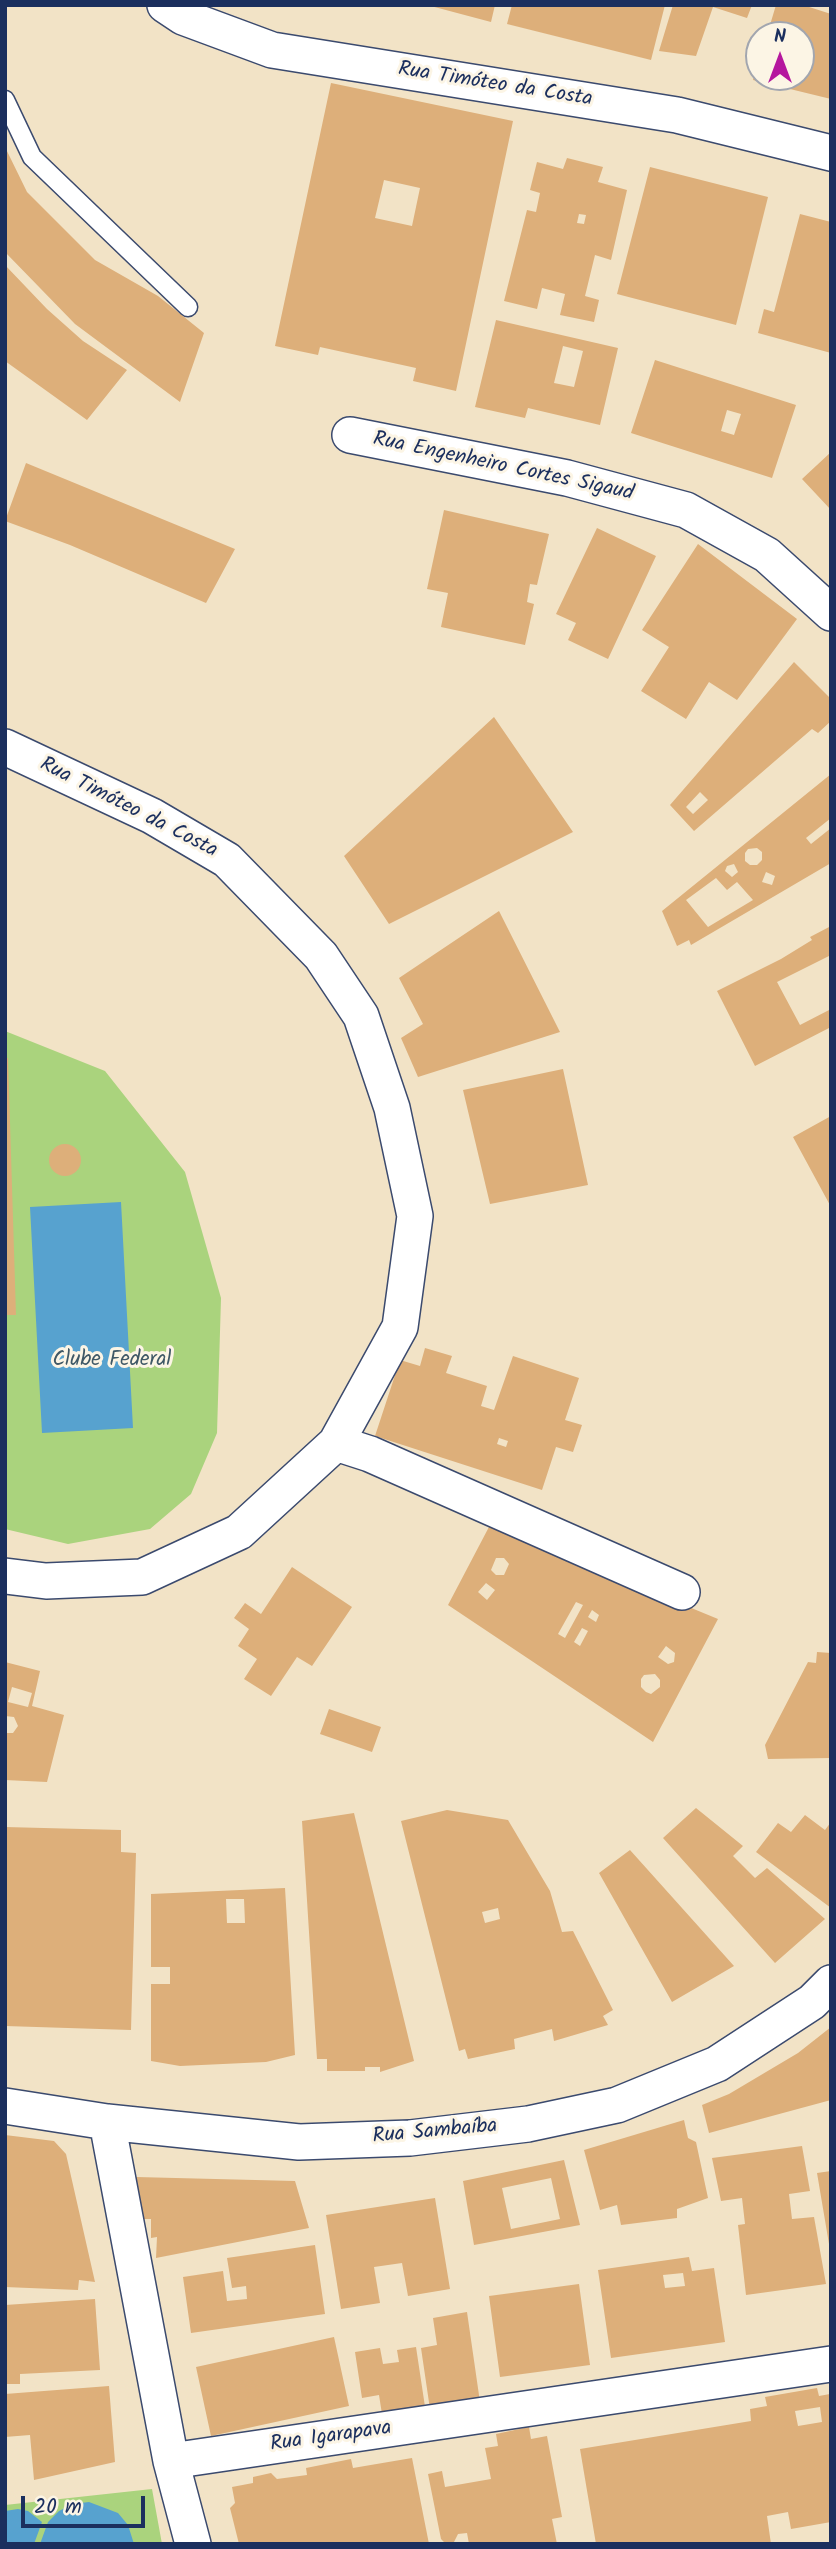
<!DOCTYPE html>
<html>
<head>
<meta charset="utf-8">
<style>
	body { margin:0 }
	#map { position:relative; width:836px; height:2549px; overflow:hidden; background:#f2e3c6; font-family:Kalam,sans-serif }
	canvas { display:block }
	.frame { position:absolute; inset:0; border:7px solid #1b2f5e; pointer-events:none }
	.north { position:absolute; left:745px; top:21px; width:70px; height:70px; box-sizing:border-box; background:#fcf5e5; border:2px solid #a2a6af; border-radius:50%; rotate:0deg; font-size:19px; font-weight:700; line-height:28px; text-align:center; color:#1b2f5e }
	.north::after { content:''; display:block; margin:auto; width:24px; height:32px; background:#b5179e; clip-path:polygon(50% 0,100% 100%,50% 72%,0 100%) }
	.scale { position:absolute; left:21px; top:2496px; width:124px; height:32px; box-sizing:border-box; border:4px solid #1b2f5e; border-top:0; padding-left:9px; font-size:21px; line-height:24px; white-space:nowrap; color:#1b2f5e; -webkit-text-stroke:5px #fcf5e5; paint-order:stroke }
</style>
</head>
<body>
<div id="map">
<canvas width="836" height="2549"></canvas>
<div class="frame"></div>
<div class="north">N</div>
<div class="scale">20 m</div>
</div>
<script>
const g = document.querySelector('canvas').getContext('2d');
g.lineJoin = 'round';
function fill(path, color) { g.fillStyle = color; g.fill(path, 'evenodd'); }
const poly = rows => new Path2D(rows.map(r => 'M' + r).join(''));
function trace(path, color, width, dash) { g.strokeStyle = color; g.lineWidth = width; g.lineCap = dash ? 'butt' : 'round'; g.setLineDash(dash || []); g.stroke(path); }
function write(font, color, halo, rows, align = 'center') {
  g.font = font + ' Kalam,sans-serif'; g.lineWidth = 6; g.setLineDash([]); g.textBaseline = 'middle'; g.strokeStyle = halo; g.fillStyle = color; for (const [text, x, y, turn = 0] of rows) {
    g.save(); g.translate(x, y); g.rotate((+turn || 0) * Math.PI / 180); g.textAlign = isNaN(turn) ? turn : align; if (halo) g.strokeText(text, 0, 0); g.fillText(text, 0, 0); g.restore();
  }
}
const green = poly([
	[5,1031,105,1071,185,1172,221,1298,217,1433,191,1494,150,1529,68,1544,5,1529],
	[152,2489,162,2544,5,2544,5,2505]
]);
const water = poly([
	[121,1202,133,1428,42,1433,30,1207],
	[89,2502,118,2513,128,2525,134,2544,40,2544,48,2522,59,2511,73,2504],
	[18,2509,28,2511,42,2522,34,2544,5,2544,5,2511]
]);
const building = poly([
	[427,5,495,5,491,22],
	[512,5,665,5,651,60,507,24],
	[673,5,752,5,747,18,713,7,696,56,659,51],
	[776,5,803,5,831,14,831,99,753,80,758,62,759,77,801,77,801,35,767,35],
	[331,83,513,121,456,391,413,381,416,368,320,347,318,355,275,346],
	[384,180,420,188,412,226,375,218],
	[5,147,27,192,95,260,158,296,204,333,180,402,75,324,5,252],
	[567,158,603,167,598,182,627,190,611,260,595,255,585,296,599,300,594,322,560,315,565,294,542,288,537,309,504,301,527,210,536,212,540,193,530,190,537,162,563,169],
	[579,214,586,215,584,224,577,223],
	[650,167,768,197,736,325,617,294],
	[800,214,831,222,831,353,758,333,764,309,774,312],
	[5,265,47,309,83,341,127,370,87,420,5,361],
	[496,320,618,348,600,425,528,408,525,418,475,407],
	[563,346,583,351,574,387,554,383],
	[655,360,796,405,772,478,631,433],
	[727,410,741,414,734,435,721,431],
	[831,452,831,510,802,479],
	[26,463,235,549,206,603,70,545,5,521],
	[444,510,549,534,537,585,530,584,527,602,534,604,525,645,441,627,448,593,427,589],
	[597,528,656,556,608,659,568,640,576,623,556,614],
	[698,544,797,619,737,700,709,682,686,719,641,691,669,647,642,630],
	[794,662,831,699,831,721,818,733,812,729,694,831,670,805],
	[700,792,708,800,693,814,686,807],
	[494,717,573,832,389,924,344,856],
	[831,774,831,818,806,838,811,844,831,828,831,863,691,945,689,940,677,946,662,911],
	[757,848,762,852,762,860,757,865,750,865,745,861,745,853,748,849],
	[734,864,738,872,732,877,725,871,727,866],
	[766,872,775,876,772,885,762,882],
	[716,878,727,890,737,882,753,900,708,927,686,900],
	[499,911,560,1032,418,1077,401,1038,423,1024,399,978],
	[831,926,831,955,777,982,800,1025,831,1009,831,1027,755,1066,717,991,781,959,812,940,810,937],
	[5,1058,8,1058,16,1315,5,1315],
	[563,1069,588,1185,490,1204,463,1090],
	[831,1116,831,1207,793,1137],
	'49 1160a16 16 0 1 1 32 0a16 16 0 1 1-32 0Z',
	[425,1348,452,1356,446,1373,487,1386,481,1406,494,1410,513,1356,579,1378,565,1420,582,1425,573,1452,556,1447,542,1490,375,1436,400,1360,420,1366],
	[499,1438,508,1441,506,1447,497,1444],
	[490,1525,718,1619,653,1742,448,1605],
	[496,1558,504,1558,509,1564,504,1575,496,1575,491,1570],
	[486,1583,495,1590,487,1600,478,1592],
	[576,1602,583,1605,565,1638,558,1634],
	[592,1610,599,1615,596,1622,588,1617],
	[582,1628,588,1631,580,1646,574,1642],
	[666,1646,675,1653,674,1662,668,1664,658,1657],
	[655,1674,660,1680,660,1687,651,1694,646,1692,641,1687,641,1679,644,1675],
	[292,1567,352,1607,312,1666,297,1657,271,1696,244,1679,257,1659,238,1646,249,1629,234,1618,245,1603,261,1614],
	[817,1652,831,1653,831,1758,768,1759,765,1745,808,1662,816,1663],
	[5,1662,40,1671,32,1706,64,1715,47,1782,5,1780,5,1733,13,1733,18,1726,14,1717,5,1716],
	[12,1687,32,1693,28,1707,8,1702],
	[329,1709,381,1727,372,1752,320,1734],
	[696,1808,743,1846,733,1856,755,1878,767,1868,825,1919,775,1963,663,1838],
	[447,1810,508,1820,550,1891,562,1932,573,1931,613,2010,603,2016,608,2025,554,2041,552,2029,514,2039,515,2049,468,2059,465,2049,459,2051,401,1821],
	[498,1908,500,1919,485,1923,482,1912],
	[354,1813,414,2061,380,2072,380,2067,365,2067,365,2071,327,2071,327,2059,317,2059,302,1821],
	[805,1815,825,1830,831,1822,831,1908,756,1852,778,1823,791,1832],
	[5,1827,121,1830,121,1852,136,1853,131,2030,5,2026],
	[630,1850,734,1966,672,2002,599,1873],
	[285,1888,295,2055,266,2062,180,2066,151,2061,151,1984,170,1984,170,1967,151,1967,151,1894],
	[226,1899,244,1899,245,1923,227,1923],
	[831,2027,831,2100,709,2133,702,2105,729,2094,798,2053],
	[684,2120,688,2138,696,2142,708,2198,677,2209,677,2218,621,2225,617,2205,600,2210,584,2150],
	[5,2135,54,2141,66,2154,95,2282,79,2280,78,2290,5,2287],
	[802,2146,810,2191,789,2194,792,2219,814,2217,826,2284,746,2295,738,2225,745,2224,742,2198,721,2201,712,2158],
	[564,2160,580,2225,474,2245,463,2181],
	[551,2178,560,2219,511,2229,502,2188],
	[831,2171,831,2244,829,2244,817,2173],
	[136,2177,295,2181,309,2228,156,2258,157,2237,151,2238,151,2219,139,2219],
	[435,2198,450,2289,408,2296,402,2263,374,2267,380,2303,341,2309,326,2215],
	[315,2245,325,2314,191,2333,183,2277,223,2271,227,2301,247,2299,246,2286,232,2288,227,2258],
	[689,2257,692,2271,714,2268,725,2342,611,2358,598,2270],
	[683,2273,685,2286,665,2288,663,2275],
	[579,2284,590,2365,500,2377,489,2296],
	[95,2299,100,2370,20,2374,20,2384,5,2384,5,2305],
	[467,2312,481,2409,431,2416,421,2348,437,2345,433,2318],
	[334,2337,349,2406,211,2436,196,2367],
	[416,2347,427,2420,384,2427,379,2395,362,2398,355,2352,380,2348,383,2364,399,2362,397,2350],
	[109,2386,115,2462,34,2480,30,2435,5,2437,5,2394],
	[817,2388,819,2396,830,2394,831,2399,831,2522,791,2529,788,2512,767,2516,771,2544,596,2544,580,2449,751,2421,750,2409,767,2406,765,2397],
	[820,2407,822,2422,798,2426,795,2411],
	[529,2427,531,2439,547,2436,562,2517,552,2519,557,2544,469,2544,467,2533,458,2534,454,2542,446,2544,441,2539,428,2474,442,2471,445,2487,491,2479,485,2448,498,2446,496,2434],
	[412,2458,429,2544,239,2544,230,2508,235,2503,232,2487,253,2483,253,2477,271,2473,277,2479,307,2475,306,2468,351,2459,353,2468]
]);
const service = poly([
	[5,100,32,157,188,307]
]);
const minor = poly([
	[165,5,183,17,272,50,677,115,831,153],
	[350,435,567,478,686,510,767,555,831,613],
	[5,747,152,816,227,860,321,956,361,1016,392,1108,415,1216,400,1327,336,1443,239,1532,142,1577,46,1581,5,1576],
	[336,1443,370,1454,682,1592],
	[5,2106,107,2122,299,2142,410,2138,528,2124,617,2105,717,2064,812,2002,831,1983],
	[107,2122,171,2461,193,2544],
	[171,2461,831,2364]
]);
const streetNames = [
	["Rua Timóteo da Costa",495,86,9],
	["Rua Engenheiro Cortes Sigaud",503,468,12],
	["Rua Timóteo da Costa",128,809,27],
	["Rua Sambaíba",435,2133,-5],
	["Rua Igarapava",331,2438,-8]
];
const parkNames = [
	["Clube Federal",112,1361]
];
fill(green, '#aad37d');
fill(water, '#57a2cf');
fill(building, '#ddaf7a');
trace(service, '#3b4a6e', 21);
trace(minor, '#3b4a6e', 38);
trace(service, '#fff', 18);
trace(minor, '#fff', 35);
write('21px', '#1b2f5e', '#fcf5e5', streetNames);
write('21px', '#3f5866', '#fcf5e5', parkNames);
</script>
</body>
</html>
